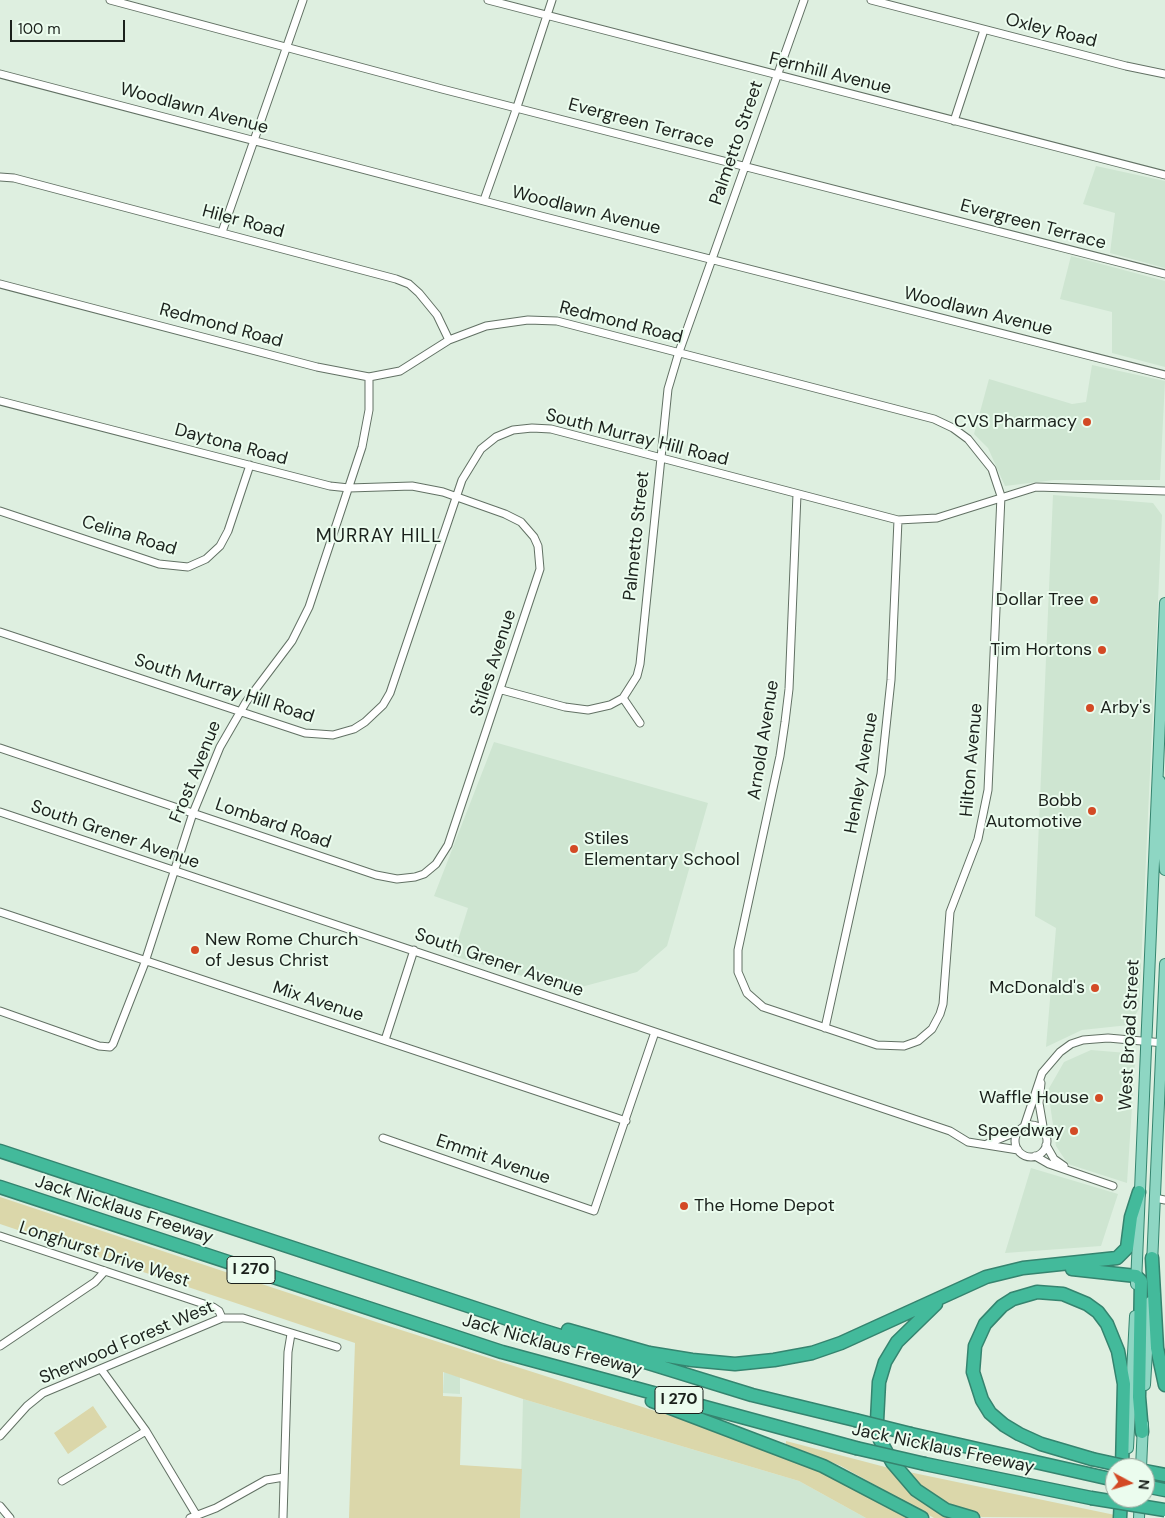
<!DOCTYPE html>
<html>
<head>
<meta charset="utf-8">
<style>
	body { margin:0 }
	#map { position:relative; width:1165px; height:1518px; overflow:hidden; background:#deefe0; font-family:"DM Sans",sans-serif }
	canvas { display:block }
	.north { position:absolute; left:1105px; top:1458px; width:50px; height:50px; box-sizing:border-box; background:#ebfcee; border:1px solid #98a49a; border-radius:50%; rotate:96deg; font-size:14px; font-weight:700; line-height:20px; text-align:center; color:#1b211c }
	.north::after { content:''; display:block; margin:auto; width:18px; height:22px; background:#d34a25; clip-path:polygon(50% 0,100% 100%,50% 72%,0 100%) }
	.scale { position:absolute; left:10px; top:20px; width:115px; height:22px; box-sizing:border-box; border:2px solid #1b211c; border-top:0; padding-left:6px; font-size:15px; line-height:18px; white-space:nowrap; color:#1b211c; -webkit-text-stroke:4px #ebfcee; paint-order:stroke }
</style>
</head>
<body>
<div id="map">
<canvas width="1165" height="1518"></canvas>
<div class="north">N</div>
<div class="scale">100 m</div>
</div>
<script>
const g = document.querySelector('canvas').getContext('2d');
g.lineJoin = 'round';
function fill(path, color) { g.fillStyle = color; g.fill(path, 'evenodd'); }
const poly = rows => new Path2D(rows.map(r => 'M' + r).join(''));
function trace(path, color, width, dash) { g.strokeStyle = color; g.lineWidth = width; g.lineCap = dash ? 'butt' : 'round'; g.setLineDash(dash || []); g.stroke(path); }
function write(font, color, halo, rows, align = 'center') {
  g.font = font + ' "DM Sans",sans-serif'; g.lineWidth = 4; g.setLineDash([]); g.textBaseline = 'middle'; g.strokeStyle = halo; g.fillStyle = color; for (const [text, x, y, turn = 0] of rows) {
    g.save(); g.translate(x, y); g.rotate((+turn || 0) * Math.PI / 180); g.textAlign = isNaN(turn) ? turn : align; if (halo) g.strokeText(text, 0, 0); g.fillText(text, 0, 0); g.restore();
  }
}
const built = poly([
	[1096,166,1165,181,1165,268,1110,253,1115,213,1083,204],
	[1071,256,1165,281,1165,367,1112,353,1112,312,1060,299],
	[1092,365,1165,381,1160,480,1054,480,1005,486,988,448,974,434,989,379,1072,404,1086,402],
	[1053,495,1153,503,1162,515,1139,1009,1129,1025,1082,1030,1046,1047,1056,928,1035,916],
	[494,742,708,803,667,946,637,972,570,990,453,956,468,908,434,896],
	[1091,1050,1127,1053,1135,1060,1127,1183,1068,1164,1056,1146,1048,1090,1064,1062],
	[1031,1168,1118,1194,1101,1246,1005,1253],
	[444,1372,460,1377,460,1394,443,1393],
	[523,1399,799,1481,866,1518,520,1518]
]);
const green = poly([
	[0,1197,379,1323,746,1440,826,1470,911,1518,866,1518,799,1481,523,1399,443,1372,443,1396,462,1397,460,1465,522,1469,520,1518,349,1518,355,1343,0,1224],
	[93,1406,107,1427,68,1454,54,1433],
	[786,1441,889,1468,903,1486,922,1502,952,1518,934,1518,841,1466,786,1444],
	[904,1471,1115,1515,1115,1518,982,1517,956,1509,933,1498]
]);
const minor = poly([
	[110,0,442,89,1165,274],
	[488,0,1165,175],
	[871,0,1126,66,1165,74],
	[0,74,541,216,1165,375],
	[954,121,984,30],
	[0,177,14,178,396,279,409,284,419,293,437,315,449,340],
	[484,200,517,107,552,0],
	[222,232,303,0],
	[0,284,317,367,369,377,400,371,449,340,486,326,528,320,557,321,934,419,953,428,968,439,992,469,1001,496,988,790,978,839,950,912,943,1004,940,1014,932,1029,918,1041,904,1046,877,1045,763,1007,747,993,738,972,738,950,780,756,785,722,789,689,797,494],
	[0,401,330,486,349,488,412,486,443,492,505,514,521,522,534,537,538,546,540,569,448,845,436,864,424,874,415,877,397,879,376,875,0,748],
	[0,511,159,564,188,567,206,559,220,546,228,531,250,465],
	[0,632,305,733,333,735,354,729,365,722,383,705,390,693,462,480,481,449,496,437,513,430,532,428,551,429,898,520,937,518,1036,487,1165,491],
	[502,690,565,707,588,710,610,705,623,698,637,676,640,664,668,389,679,352,804,0],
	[623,698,640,723],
	[0,812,950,1131,968,1142,1018,1150],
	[0,912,626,1121],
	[0,1011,99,1046,110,1047,113,1044,144,965,193,813,220,747,246,702,292,641,309,607,362,447,369,410,369,377],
	[825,1028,881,774,891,680,898,520],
	[385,1040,414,950],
	[1041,1083,1039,1103,1044,1132],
	'1015 1141a16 16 0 1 1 32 0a16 16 0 1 1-32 0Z',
	[1024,1127,1042,1073,1060,1052,1071,1044,1083,1040,1108,1038,1164,1043],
	[383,1138,594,1211,655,1032],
	[987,1144,1018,1131],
	[1046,1145,1054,1159,1064,1166],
	[1035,1156,1049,1164,1113,1186],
	[1155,1198,1165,1200],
	[0,1236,213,1307,219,1311,222,1318],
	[0,1346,95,1282,105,1271],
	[101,1369,146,1431,197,1516],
	[0,1436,27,1406,43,1393,222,1318,243,1318,337,1347],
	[62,1481,146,1431],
	[0,1506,10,1518],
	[190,1518,216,1508,266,1480,284,1477],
	[283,1518,288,1352,291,1334]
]);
const primary = poly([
	[1160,781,1164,795,1162,832,1165,870],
	[1152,1265,1165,964],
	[1136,1284,1165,603],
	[1145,1385,1150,1302],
	[1128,1448,1135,1316],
	[1141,1468,1143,1424],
	[1139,1518,1140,1498]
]);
const motorway = poly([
	[0,1151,538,1329,752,1395,855,1420],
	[0,1187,502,1352,856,1448],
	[1152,1258,1157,1348,1165,1385],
	[1072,1269,1136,1276,1141,1281,1139,1397,1142,1432],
	[936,1304,897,1342,885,1362,879,1382,877,1421,880,1440,892,1462,916,1490,946,1510,973,1518],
	[568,1330,649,1353,692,1360,735,1364,774,1360,812,1353,841,1343,986,1277,1023,1268,1117,1258,1127,1248,1131,1217,1139,1192],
	[652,1401,823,1466,922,1518],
	[911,1434,1115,1480],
	[1092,1459,1041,1444,1019,1434,1004,1425,990,1413,982,1400,973,1372,975,1346,985,1324,1002,1306,1013,1299,1037,1292,1063,1294,1087,1304,1098,1312,1107,1324,1118,1351,1124,1384,1122,1468],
	[925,1464,1091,1498],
	[1145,1471,1165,1475],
	[1145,1486,1165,1490],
	[1120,1518,1121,1498]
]);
const motorwayBridge = poly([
	[855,1420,911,1434],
	[856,1448,925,1464],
	[1092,1459,1133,1468],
	[1091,1498,1165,1510]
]);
const markers = [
	[1087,422,5,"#d34a25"],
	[1094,600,5,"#d34a25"],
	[1102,650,5,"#d34a25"],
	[1090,708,5,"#d34a25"],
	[1092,811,5,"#d34a25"],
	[574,849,5,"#d34a25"],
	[195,950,5,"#d34a25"],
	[1095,988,5,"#d34a25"],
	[1099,1098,5,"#d34a25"],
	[1074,1131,5,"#d34a25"],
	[684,1206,5,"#d34a25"]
];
const shields = [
	[251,1270,48],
	[679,1400,48]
];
const shieldNames = [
	["I 270",251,1270],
	["I 270",679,1400]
];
const streetNames = [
	["Oxley Road",1051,31,14],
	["Fernhill Avenue",830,74,14],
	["Woodlawn Avenue",194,109,15],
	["Evergreen Terrace",641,124,15],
	["Palmetto Street",737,143,-71],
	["Woodlawn Avenue",586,211,14],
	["Hiler Road",243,222,15],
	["Evergreen Terrace",1033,225,15],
	["Woodlawn Avenue",978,312,14],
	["Redmond Road",621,323,14],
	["Redmond Road",221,326,15],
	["South Murray Hill Road",637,438,14],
	["Daytona Road",231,445,15],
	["Celina Road",129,536,17],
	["Palmetto Street",637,536,-84],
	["Stiles Avenue",494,663,-72],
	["South Murray Hill Road",224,689,18],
	["Arnold Avenue",764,740,-81],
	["Hilton Avenue",972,760,-85],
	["Frost Avenue",196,772,-68],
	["Henley Avenue",862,773,-80],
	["Lombard Road",273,824,19],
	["South Grener Avenue",115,835,19],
	["South Grener Avenue",499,963,19],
	["Mix Avenue",318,1002,18],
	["West Broad Street",1130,1035,-87],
	["Emmit Avenue",493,1160,19],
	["Jack Nicklaus Freeway",124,1210,18],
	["Longhurst Drive West",104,1255,18],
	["Sherwood Forest West",127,1343,-23],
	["Jack Nicklaus Freeway",552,1346,16],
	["Jack Nicklaus Freeway",943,1449,12]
];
const poiNames = [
	["CVS Pharmacy",1077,422],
	["Dollar Tree",1084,600],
	["Tim Hortons",1092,650],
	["Arby's",1100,708,"left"],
	["Bobb",1082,801],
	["Automotive",1082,822],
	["Stiles",584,839,"left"],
	["Elementary School",584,860,"left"],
	["New Rome Church",205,940,"left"],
	["of Jesus Christ",205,961,"left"],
	["McDonald's",1085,988],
	["Waffle House",1089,1098],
	["Speedway",1064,1131],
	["The Home Depot",694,1206,"left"]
];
const neighbourhoodNames = [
	["MURRAY HILL",379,537]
];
fill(built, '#cee5d1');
fill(green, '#dbd7aa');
trace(minor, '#627164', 9);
trace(primary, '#35846f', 12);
trace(motorway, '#35846f', 15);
trace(minor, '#fff', 7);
trace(primary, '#8ed6c3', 10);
trace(motorway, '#43ba9b', 12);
trace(motorwayBridge, '#35846f', 15, []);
trace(motorwayBridge, '#43ba9b', 12);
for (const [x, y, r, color] of markers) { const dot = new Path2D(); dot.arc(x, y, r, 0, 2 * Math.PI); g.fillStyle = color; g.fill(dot); trace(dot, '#ebfcee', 2); }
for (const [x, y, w] of shields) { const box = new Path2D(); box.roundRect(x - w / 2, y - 13.5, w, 27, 4); g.fillStyle = '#ebfcee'; g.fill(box); trace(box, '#1b211c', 1); }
write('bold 16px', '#1b211c', null, shieldNames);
write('18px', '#1b211c', '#ebfcee', streetNames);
write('18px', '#1b211c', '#ebfcee', poiNames, 'right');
g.letterSpacing = '1px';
write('19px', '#1b211c', '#ebfcee', neighbourhoodNames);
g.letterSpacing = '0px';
</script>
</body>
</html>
